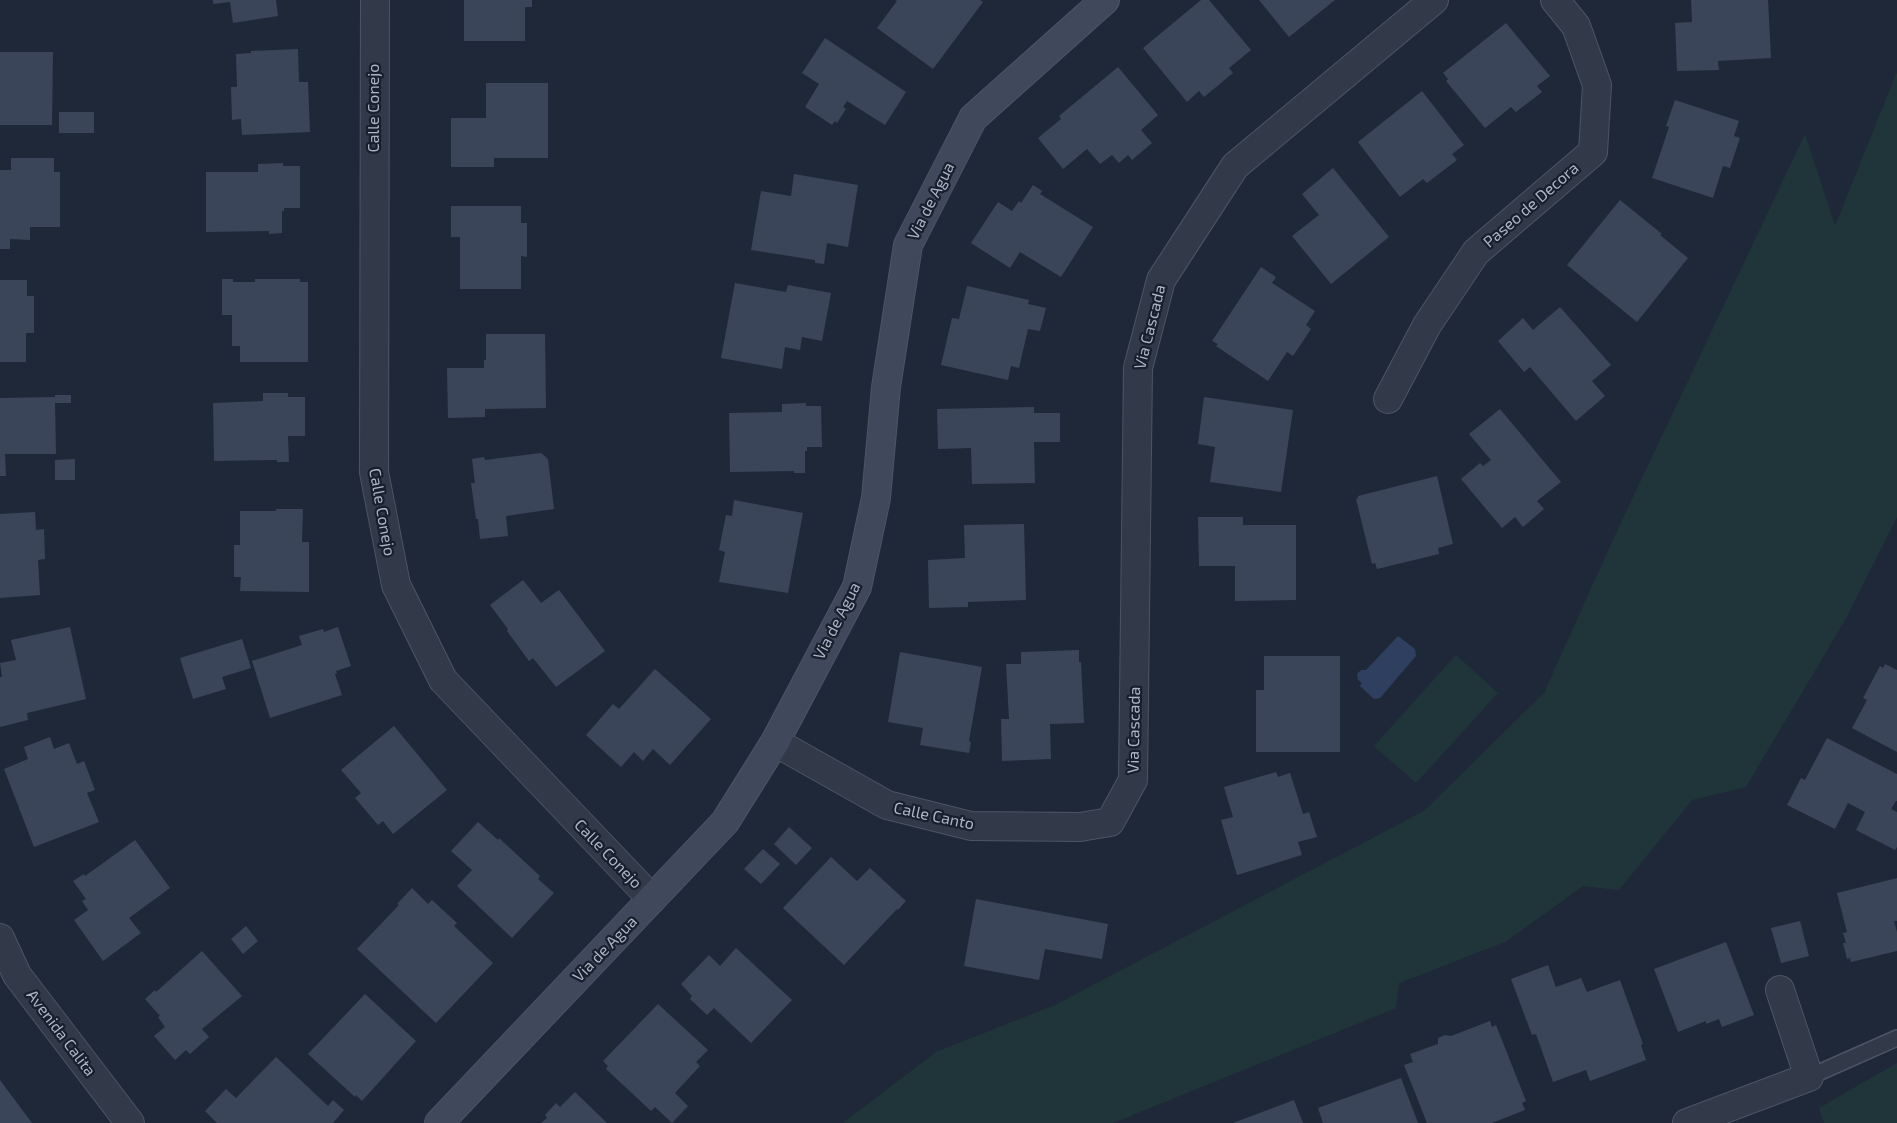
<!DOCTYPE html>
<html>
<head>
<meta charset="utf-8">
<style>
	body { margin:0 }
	canvas { display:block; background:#1e2838 }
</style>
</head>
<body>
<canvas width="1897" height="1123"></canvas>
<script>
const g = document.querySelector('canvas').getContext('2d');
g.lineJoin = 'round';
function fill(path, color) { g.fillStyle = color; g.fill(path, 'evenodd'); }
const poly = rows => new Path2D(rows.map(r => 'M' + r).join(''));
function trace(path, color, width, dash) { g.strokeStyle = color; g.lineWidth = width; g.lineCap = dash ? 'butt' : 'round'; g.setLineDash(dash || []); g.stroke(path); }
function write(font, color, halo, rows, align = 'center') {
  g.font = font + ' "Exo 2",sans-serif'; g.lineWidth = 4.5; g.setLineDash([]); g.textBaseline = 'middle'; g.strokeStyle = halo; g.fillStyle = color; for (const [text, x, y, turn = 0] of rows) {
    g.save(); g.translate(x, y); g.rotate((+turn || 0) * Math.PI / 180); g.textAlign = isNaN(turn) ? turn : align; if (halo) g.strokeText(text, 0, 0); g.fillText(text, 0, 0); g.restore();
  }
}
const green = poly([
	[1897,72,1897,517,1845,620,1746,787,1692,800,1619,890,1583,886,1505,942,1399,983,1396,1008,1113,1123,843,1123,936,1052,1055,1005,1424,811,1544,693,1616,533,1805,134,1835,226],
	[1456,655,1498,693,1416,783,1374,746],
	[1897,1063,1897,1123,1824,1123,1819,1108]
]);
const water = poly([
	[1398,636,1415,649,1416,656,1380,698,1374,699,1360,686,1362,683,1358,680,1357,674,1361,670,1366,670]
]);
const building = poly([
	[213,0,276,0,278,16,233,23,230,2,213,4],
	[464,0,532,0,532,7,525,7,525,41,464,41],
	[895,0,980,0,983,2,933,69,877,28,897,1],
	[1201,0,1209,0,1251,50,1229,68,1233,73,1204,97,1199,91,1187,102,1143,48],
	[1259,0,1335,0,1289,37],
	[1691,0,1768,0,1771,58,1718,61,1719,70,1677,71,1675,23,1692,22],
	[1506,23,1550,76,1537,86,1542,92,1516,112,1511,107,1485,128,1446,81,1448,79,1443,73],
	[825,38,906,92,885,125,847,101,843,107,846,109,837,123,835,121,832,125,805,107,819,84,802,73],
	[298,49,299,82,308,82,310,132,242,135,241,119,232,120,231,87,237,87,236,54,251,53,251,51],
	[0,52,53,52,52,125,0,125],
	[1118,67,1158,115,1141,130,1152,143,1132,160,1128,155,1119,163,1112,155,1100,164,1087,149,1063,169,1038,138,1061,119,1059,116],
	[486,83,548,83,548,158,494,158,494,167,451,167,451,118,486,118],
	[1422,91,1464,145,1452,154,1457,160,1427,183,1423,179,1400,197,1358,142],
	[1675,100,1739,121,1734,136,1740,138,1730,168,1723,166,1713,198,1652,178,1669,127,1666,126],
	[59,112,94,112,94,133,59,133],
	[11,158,54,158,54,172,60,172,60,227,30,227,30,240,10,239,10,249,0,249,0,170,11,170],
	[283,163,283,166,300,166,300,208,284,208,284,211,282,211,282,233,269,234,269,231,206,232,206,172,258,172,258,164],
	[1333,168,1389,237,1331,284,1292,236,1319,215,1302,194],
	[794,174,858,185,848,247,827,243,824,264,815,263,815,260,751,250,761,191,791,196],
	[1033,185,1042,191,1040,194,1093,227,1061,277,1020,252,1010,268,971,243,998,202,1012,211,1019,201,1021,203],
	[1620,200,1662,234,1660,235,1688,258,1637,322,1567,265],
	[451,206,521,206,521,223,527,223,527,257,521,256,521,289,460,289,460,237,451,237],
	[1261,267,1276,277,1272,283,1315,311,1306,325,1311,329,1293,356,1287,352,1268,381,1216,346,1218,344,1212,341],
	[222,279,233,279,233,282,255,282,255,279,300,279,300,282,308,282,308,362,240,362,240,346,232,346,232,315,222,315],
	[0,280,27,280,27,296,34,296,34,333,26,333,26,362,0,362],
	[735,283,786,292,788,285,831,293,822,341,802,337,800,350,785,347,782,369,721,358],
	[967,286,1029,300,1028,304,1046,308,1040,331,1028,329,1019,368,1011,366,1008,380,941,365,952,318,959,319],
	[1560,307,1611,365,1592,381,1605,396,1576,421,1530,367,1524,372,1498,341,1523,318,1533,330],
	[486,334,545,334,546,408,485,409,485,417,448,418,447,368,484,368,484,360,486,360],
	[263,393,288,393,288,397,305,397,305,436,288,436,289,462,277,462,277,460,214,461,213,403,263,401],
	[55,395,71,395,71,403,55,403,56,454,5,454,6,476,0,476,0,398,55,397],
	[1204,397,1293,410,1281,492,1210,482,1215,447,1198,444],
	[806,403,806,406,821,406,822,447,807,447,807,451,805,451,805,473,794,473,794,471,730,472,729,413,782,412,782,404],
	[1034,407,1034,413,1060,413,1060,442,1034,442,1035,483,972,484,971,448,938,449,937,409],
	[1500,409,1561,482,1537,501,1544,509,1523,527,1515,517,1502,528,1461,479,1480,463,1483,466,1491,460,1469,434],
	[541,453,548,459,554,509,506,516,508,536,480,539,478,519,476,519,471,483,475,483,472,459,484,457,485,460],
	[75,459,75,480,55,480,55,460],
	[1437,476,1453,544,1438,548,1439,554,1377,569,1375,563,1372,564,1356,499,1358,498,1358,496],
	[734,500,803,513,788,593,719,582,725,552,719,550,726,515,732,516],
	[276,509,303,509,302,542,309,542,309,592,240,591,241,577,234,577,234,545,240,545,240,511,276,511],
	[35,512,36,530,44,529,45,559,38,560,40,595,0,598,0,514],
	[1198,517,1243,517,1243,525,1296,525,1296,600,1235,601,1235,566,1199,566],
	[1024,524,1026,600,968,602,968,607,929,608,928,560,965,558,964,525],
	[523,580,541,603,559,590,605,651,556,687,533,658,529,661,507,631,508,629,490,605],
	[70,627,86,699,27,713,28,720,0,727,0,677,2,677,0,663,16,660,11,640],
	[338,627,351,666,336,671,337,673,335,674,342,695,270,718,252,661,302,645,299,636,323,629,324,632],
	[242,639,251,668,222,677,226,689,193,699,180,658],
	[1079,650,1079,662,1081,662,1084,723,1050,724,1051,759,1002,761,1001,719,1009,719,1006,664,1021,664,1021,652],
	[900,652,982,667,969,741,971,742,969,753,920,745,923,728,888,722],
	[1264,656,1340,656,1340,752,1256,752,1256,690,1264,690],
	[1885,664,1897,670,1897,752,1852,728,1867,700,1863,698,1880,666,1883,668],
	[655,669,711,719,670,765,653,749,643,761,634,752,621,767,586,735,613,704,619,709],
	[394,726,447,790,393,834,383,821,378,825,355,798,361,793,341,770],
	[50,737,54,749,69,743,77,764,84,761,95,790,87,793,99,822,34,847,4,769,28,759,24,747],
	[1827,738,1897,774,1897,801,1896,801,1891,809,1897,812,1897,847,1895,850,1856,830,1865,812,1848,803,1835,829,1787,805,1801,778,1805,780],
	[1276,772,1278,777,1290,773,1303,814,1309,812,1317,837,1298,842,1302,855,1237,875,1221,820,1233,817,1224,787],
	[478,822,498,840,499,838,540,876,538,879,554,893,512,938,457,886,472,870,451,851],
	[789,827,812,848,796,865,774,844],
	[135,840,170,888,129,918,141,933,103,961,74,920,88,910,82,901,86,899,73,881,84,874,85,876],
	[763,849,780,864,761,884,744,869],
	[831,857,857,881,870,868,906,901,898,910,897,909,844,965,783,908],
	[1897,878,1897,921,1894,921,1897,932,1897,951,1851,962,1850,958,1847,959,1843,943,1846,943,1843,933,1847,932,1837,893],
	[412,888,428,904,432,900,457,923,454,926,493,963,436,1023,357,949,399,905,397,904],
	[976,899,1108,924,1102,959,1045,949,1039,980,964,966],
	[1800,921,1809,956,1781,963,1771,928],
	[246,926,258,941,243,954,231,939],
	[1726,942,1754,1015,1722,1027,1719,1019,1706,1024,1706,1021,1678,1032,1654,969],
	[736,948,792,1000,751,1043,714,1008,707,1015,690,999,692,996,681,984,709,955,720,966],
	[202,951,242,996,202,1029,209,1037,190,1054,186,1050,175,1060,154,1036,165,1027,158,1017,160,1016,145,999,155,990,156,992],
	[1548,965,1556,987,1581,978,1587,992,1620,980,1643,1044,1641,1045,1646,1060,1590,1081,1586,1070,1553,1082,1536,1034,1532,1035,1511,979],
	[365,994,416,1041,362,1101,356,1095,355,1097,308,1054],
	[658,1004,708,1050,696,1062,700,1066,675,1093,688,1106,672,1123,655,1107,651,1111,606,1069,608,1066,603,1061],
	[1490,1021,1492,1027,1496,1025,1526,1101,1522,1103,1525,1110,1492,1123,1427,1123,1404,1065,1413,1062,1410,1054,1438,1044,1438,1038,1445,1035,1451,1036],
	[276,1057,328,1106,333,1100,344,1110,333,1123,217,1123,205,1111,226,1089,236,1098],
	[1401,1078,1418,1123,1323,1123,1318,1108],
	[0,1080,32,1123,0,1123],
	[575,1092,607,1123,541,1123,547,1118,545,1115,556,1103,560,1107],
	[1294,1100,1303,1123,1233,1123]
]);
const lane = poly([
	[1809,1077,1897,1038]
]);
const street = poly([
	[375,0,374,472,396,585,443,680,652,899],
	[1388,399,1427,325,1476,252,1593,152,1597,85,1576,26,1555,0],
	[775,742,887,805,971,826,1080,827,1110,822,1133,780,1138,368,1161,280,1235,166,1434,0],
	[0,938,17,975,130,1123],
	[1687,1123,1809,1077,1780,990]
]);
const secondary = poly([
	[439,1123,725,822,775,742,857,587,876,498,886,387,908,245,973,118,1105,0]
]);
const streetNames = [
	["Calle Conejo",374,108,-90],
	["Via de Agua",931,201,-63],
	["Paseo de Decora",1531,205,-41],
	["Via Cascada",1150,327,-76],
	["Calle Conejo",382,512,80],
	["Via de Agua",837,621,-63],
	["Via Cascada",1134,730,-89],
	["Calle Canto",934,816,12],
	["Calle Conejo",608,854,46],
	["Via de Agua",605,949,-46],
	["Avenida Calita",61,1033,53]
];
fill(green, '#203539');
fill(water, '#2f3f5f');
fill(building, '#3a4559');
trace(lane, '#4d5464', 18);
trace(street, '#4d5464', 30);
trace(secondary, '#4d5464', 30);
trace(lane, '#323a49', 15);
trace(street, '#323a49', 28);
trace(secondary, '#40485c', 28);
write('16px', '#acb4c6', '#181f2d', streetNames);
</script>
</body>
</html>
